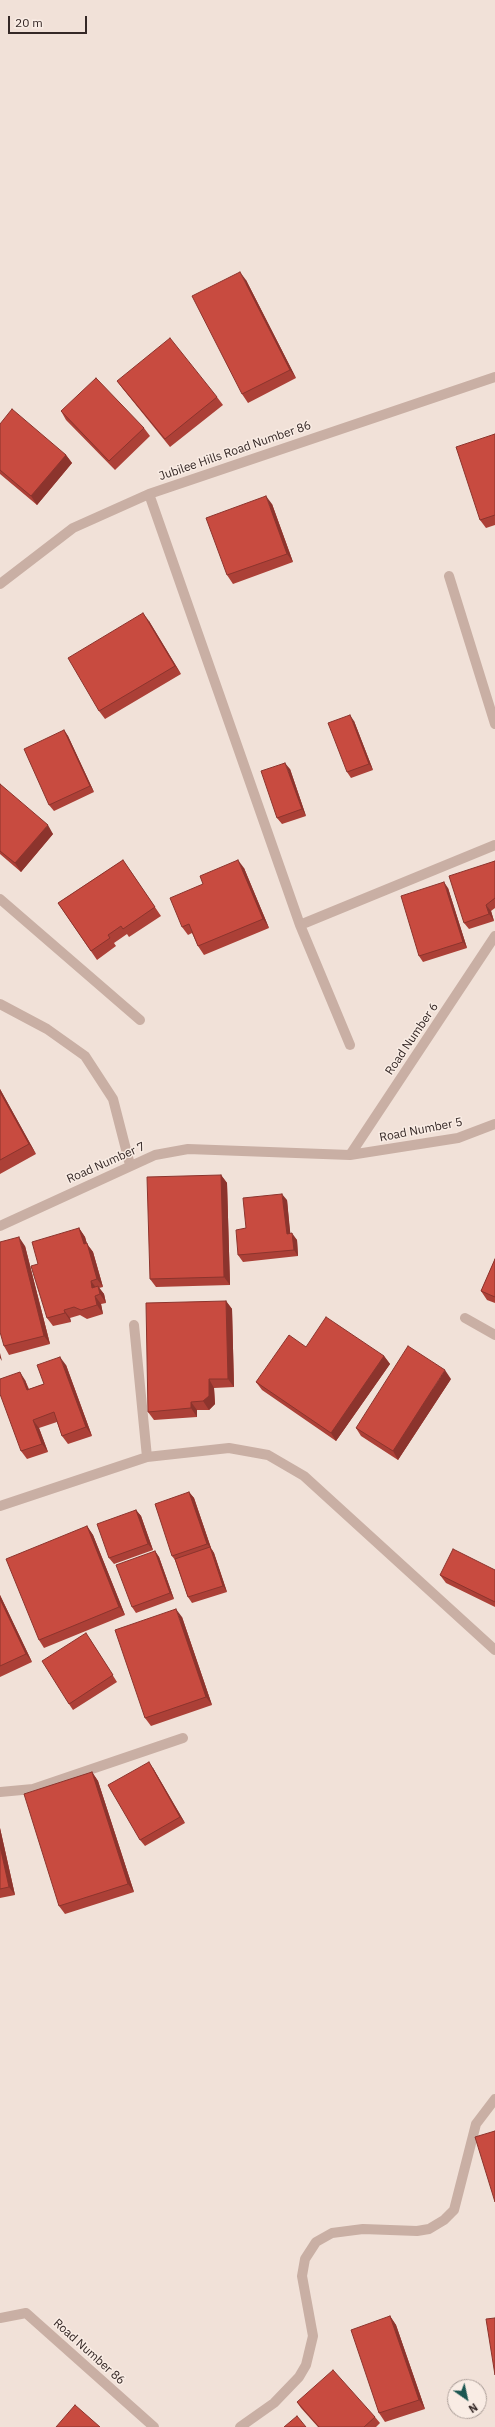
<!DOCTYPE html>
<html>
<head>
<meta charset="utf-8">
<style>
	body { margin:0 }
	#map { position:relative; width:495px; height:2427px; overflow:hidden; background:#f1e1d8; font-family:"IBM Plex Sans",sans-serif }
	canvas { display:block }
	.north { position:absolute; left:447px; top:2379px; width:40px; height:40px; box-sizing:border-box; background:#f9ece4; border:1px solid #ab9e98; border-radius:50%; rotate:146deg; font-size:11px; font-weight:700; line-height:16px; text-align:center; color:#352826 }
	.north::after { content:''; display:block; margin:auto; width:14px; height:18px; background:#1b5651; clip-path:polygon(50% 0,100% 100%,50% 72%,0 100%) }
	.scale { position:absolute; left:8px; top:16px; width:79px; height:18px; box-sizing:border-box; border:2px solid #352826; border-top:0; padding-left:5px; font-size:12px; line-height:14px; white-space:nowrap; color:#352826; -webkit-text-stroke:3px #f9ece4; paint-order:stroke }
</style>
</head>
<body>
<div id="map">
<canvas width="495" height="2427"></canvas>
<div class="north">N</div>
<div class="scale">20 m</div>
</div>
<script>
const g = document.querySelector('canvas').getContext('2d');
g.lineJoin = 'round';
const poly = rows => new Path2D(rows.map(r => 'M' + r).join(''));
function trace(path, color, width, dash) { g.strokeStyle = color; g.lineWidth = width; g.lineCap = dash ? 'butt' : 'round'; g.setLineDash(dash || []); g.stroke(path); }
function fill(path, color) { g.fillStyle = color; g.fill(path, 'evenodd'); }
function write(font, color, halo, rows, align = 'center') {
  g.font = font + ' "IBM Plex Sans",sans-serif'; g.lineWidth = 3; g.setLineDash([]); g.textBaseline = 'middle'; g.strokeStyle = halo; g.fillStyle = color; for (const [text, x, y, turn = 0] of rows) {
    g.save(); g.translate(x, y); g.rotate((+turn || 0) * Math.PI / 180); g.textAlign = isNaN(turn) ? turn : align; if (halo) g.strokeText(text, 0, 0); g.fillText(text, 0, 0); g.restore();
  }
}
const minor = poly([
	[149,494,300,925,495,845],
	[449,576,495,724],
	[0,584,73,528,149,494,495,377],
	[0,899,140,1020],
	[300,925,350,1045],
	[0,1004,47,1029,85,1056,113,1099,130,1165],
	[350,1155,495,936],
	[0,1226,155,1155,188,1149,350,1155,458,1138,495,1124],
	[465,1318,495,1335],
	[134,1325,147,1457],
	[0,1506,147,1457,229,1448,268,1455,304,1476,495,1650],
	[0,1792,33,1789,183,1738],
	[0,2318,26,2313,154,2427],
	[240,2427,274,2403,299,2377,306,2365,313,2336,302,2276,305,2259,316,2242,332,2233,363,2229,417,2231,429,2229,444,2220,454,2210,476,2124,495,2099]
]);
const wall = poly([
	[246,280,296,378,248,403,242,394],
	[117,381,217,397,223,405,170,447,123,389],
	[61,411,144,428,150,436,115,470,66,420],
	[0,424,66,455,72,463,37,505,0,474],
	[495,434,495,525,486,528,480,520],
	[272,504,293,562,233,584,227,575],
	[149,621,181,674,105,719,99,711],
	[354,721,373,770,351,778,347,772],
	[64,730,68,736,94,792,54,811,49,805],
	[290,769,306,816,282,824,277,818],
	[0,784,53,834,21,872,0,854],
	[123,860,161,916,129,937,127,934,114,943,116,946,97,960,58,903],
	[495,861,495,908,491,911,494,921,469,929,464,923],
	[244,868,269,928,204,955,198,946,192,933,188,935,182,927],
	[448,888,467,948,423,962,419,956],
	[0,1089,36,1154,0,1174],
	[221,1175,227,1183,230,1285,156,1287,150,1279],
	[287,1200,290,1234,297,1240,298,1256,243,1262,238,1255,246,1228],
	[79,1228,85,1237,87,1244,93,1252,103,1287,99,1288,104,1294,106,1303,101,1304,103,1314,87,1319,80,1315,70,1318,71,1322,53,1326,47,1318,38,1264],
	[25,1246,50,1344,9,1355,4,1346],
	[495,1259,495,1303,487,1300,481,1291],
	[226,1301,232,1309,234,1387,214,1388,215,1404,209,1410,197,1410,197,1417,154,1420,148,1412],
	[384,1356,390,1364,336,1441,262,1390,256,1382],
	[66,1365,92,1436,68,1444,62,1436,57,1422,39,1428,48,1452,27,1459,21,1451,25,1380,29,1389,44,1384],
	[451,1379,398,1460,361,1436,356,1428],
	[189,1492,194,1498,211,1548,214,1553,227,1592,192,1603,188,1597,175,1560,172,1556],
	[136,1510,141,1516,153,1550,114,1564,109,1558],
	[87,1526,93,1535,125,1615,44,1648,39,1640],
	[155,1551,159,1557,174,1599,136,1613,132,1607],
	[495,1570,495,1607,446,1583,440,1575],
	[0,1595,32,1662,0,1677],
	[182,1617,212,1705,151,1726,145,1718],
	[90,1639,117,1682,73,1710,69,1704],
	[153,1768,185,1823,145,1846,140,1840],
	[92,1772,98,1781,134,1892,65,1914,59,1906],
	[0,1828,15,1895,0,1898],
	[390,2316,396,2325,425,2409,385,2422,379,2413],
	[297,2402,375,2417,380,2423,376,2427,318,2427,301,2408]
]);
const shadedWall = poly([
	[240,272,246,280,296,378,290,370],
	[66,455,72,463,37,505,31,496],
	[266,496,272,504,293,562,287,554],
	[143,613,149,621,181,674,175,666],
	[350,715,354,721,373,770,369,764],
	[64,730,68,736,94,792,90,786],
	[285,763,290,769,306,816,302,809],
	[48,825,53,834,21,872,15,863],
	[238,860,244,868,269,928,263,919],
	[444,882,448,888,467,948,463,942],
	[486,905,491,911,494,921,489,914],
	[0,1089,36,1154,29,1144,0,1092],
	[221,1175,227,1183,230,1285,224,1277],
	[282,1194,287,1200,291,1240,287,1234],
	[79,1228,85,1237,87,1244,93,1252,103,1287,97,1279,84,1244],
	[292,1233,297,1240,298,1256,294,1250],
	[19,1237,25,1246,50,1344,44,1336],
	[91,1281,97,1289,98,1296,92,1288],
	[98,1286,104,1294,106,1303,100,1294],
	[95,1296,101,1304,103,1314,97,1305],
	[226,1301,232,1309,234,1387,228,1379],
	[64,1310,70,1318,71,1322,65,1313],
	[0,1353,2,1361,0,1358],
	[384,1356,390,1364,336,1441,331,1433],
	[60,1357,66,1365,92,1436,86,1427],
	[445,1370,451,1379,398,1460,393,1451],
	[20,1372,25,1380,32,1399,27,1390],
	[209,1379,214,1388,215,1404,209,1410,203,1401],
	[191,1402,197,1410,197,1417,191,1408],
	[33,1420,39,1428,48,1452,42,1444],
	[189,1492,194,1498,211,1548,214,1553,227,1592,223,1586,211,1548,207,1544],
	[136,1510,141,1516,153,1550,148,1544],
	[87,1526,93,1535,125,1615,119,1607],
	[155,1551,159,1557,174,1599,170,1593],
	[0,1595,32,1662,26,1654,0,1599],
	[176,1609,182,1617,212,1705,206,1697],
	[149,1762,153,1768,185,1823,180,1817],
	[92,1772,98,1781,134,1892,128,1884],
	[0,1828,15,1895,9,1887,0,1846],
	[390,2316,396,2325,425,2409,419,2400]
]);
const building = poly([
	[240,272,290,370,242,394,192,296,240,272],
	[170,338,217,397,165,439,117,381,170,338],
	[96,378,144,428,109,461,61,411,96,378],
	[12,409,66,455,31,496,0,470,0,424,12,409],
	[495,434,495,515,480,520,456,447,495,434],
	[266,496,287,554,227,575,206,518,266,496],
	[143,613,175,666,99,711,68,658,143,613],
	[350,715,369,764,347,772,328,723,350,715],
	[64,730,90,786,49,805,24,749,64,730],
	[285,763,302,809,277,818,261,771,285,763],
	[0,784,48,825,15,863,0,851,0,784],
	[123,860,155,907,123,929,121,926,108,935,110,938,91,951,58,903,123,860],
	[238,860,263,919,198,946,189,924,182,927,170,898,203,884,200,876,238,860],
	[495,861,495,898,486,905,489,914,464,923,449,876,495,861],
	[444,882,463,942,419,956,401,896,444,882],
	[0,1092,29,1144,0,1160,0,1092],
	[221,1175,224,1277,150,1279,147,1177,221,1175],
	[282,1194,287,1234,292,1233,294,1250,238,1255,236,1230,246,1228,243,1198,282,1194],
	[79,1228,84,1244,87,1243,97,1279,91,1281,92,1288,98,1286,100,1294,95,1296,97,1305,81,1310,74,1307,64,1310,65,1313,47,1318,31,1266,38,1264,32,1242,79,1228],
	[19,1237,44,1336,4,1346,0,1332,0,1242,19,1237],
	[495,1259,495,1297,481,1291,495,1259],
	[226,1301,228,1379,209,1379,209,1396,203,1401,191,1402,191,1408,148,1412,146,1303,226,1301],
	[326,1317,384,1356,331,1433,256,1382,289,1335,306,1347,326,1317],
	[408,1346,445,1370,393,1451,356,1428,408,1346],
	[60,1357,86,1427,62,1436,54,1412,33,1420,42,1444,21,1451,0,1394,0,1379,20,1372,27,1390,44,1384,37,1365,60,1357],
	[189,1492,207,1544,172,1556,155,1504,189,1492],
	[136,1510,148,1544,109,1558,97,1524,136,1510],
	[87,1526,119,1607,39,1640,6,1559,87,1526],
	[210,1547,223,1586,188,1597,175,1559,210,1547],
	[453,1549,495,1570,495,1602,440,1575,453,1549],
	[155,1551,170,1593,132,1607,116,1565,155,1551],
	[0,1599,26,1654,0,1666,0,1599],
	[176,1609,206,1697,145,1718,115,1630,176,1609],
	[86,1633,113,1675,69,1704,42,1661,86,1633],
	[149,1762,180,1817,140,1840,108,1785,149,1762],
	[92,1772,128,1884,59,1906,24,1794,92,1772],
	[0,1846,9,1887,0,1889,0,1846],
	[495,2131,495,2202,475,2137,495,2131],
	[390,2316,419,2400,379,2413,351,2330,390,2316],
	[495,2318,495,2375,486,2319,495,2318],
	[333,2370,375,2417,364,2427,319,2427,297,2402,333,2370],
	[75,2405,100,2427,56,2427,75,2405],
	[297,2416,306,2427,284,2427,297,2416]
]);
const streetNames = [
	["Jubilee Hills Road Number 86",235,451,-19],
	["Road Number 6",412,1039,-56],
	["Road Number 5",421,1130,-11],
	["Road Number 7",106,1163,-24],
	["Road Number 86",89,2352,42]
];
trace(minor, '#c9afa4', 10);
fill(wall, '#ac4037');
fill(shadedWall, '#8c342d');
fill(building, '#c84b40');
trace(building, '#8c342d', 1);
write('12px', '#352826', '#f9ece4', streetNames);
</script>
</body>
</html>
